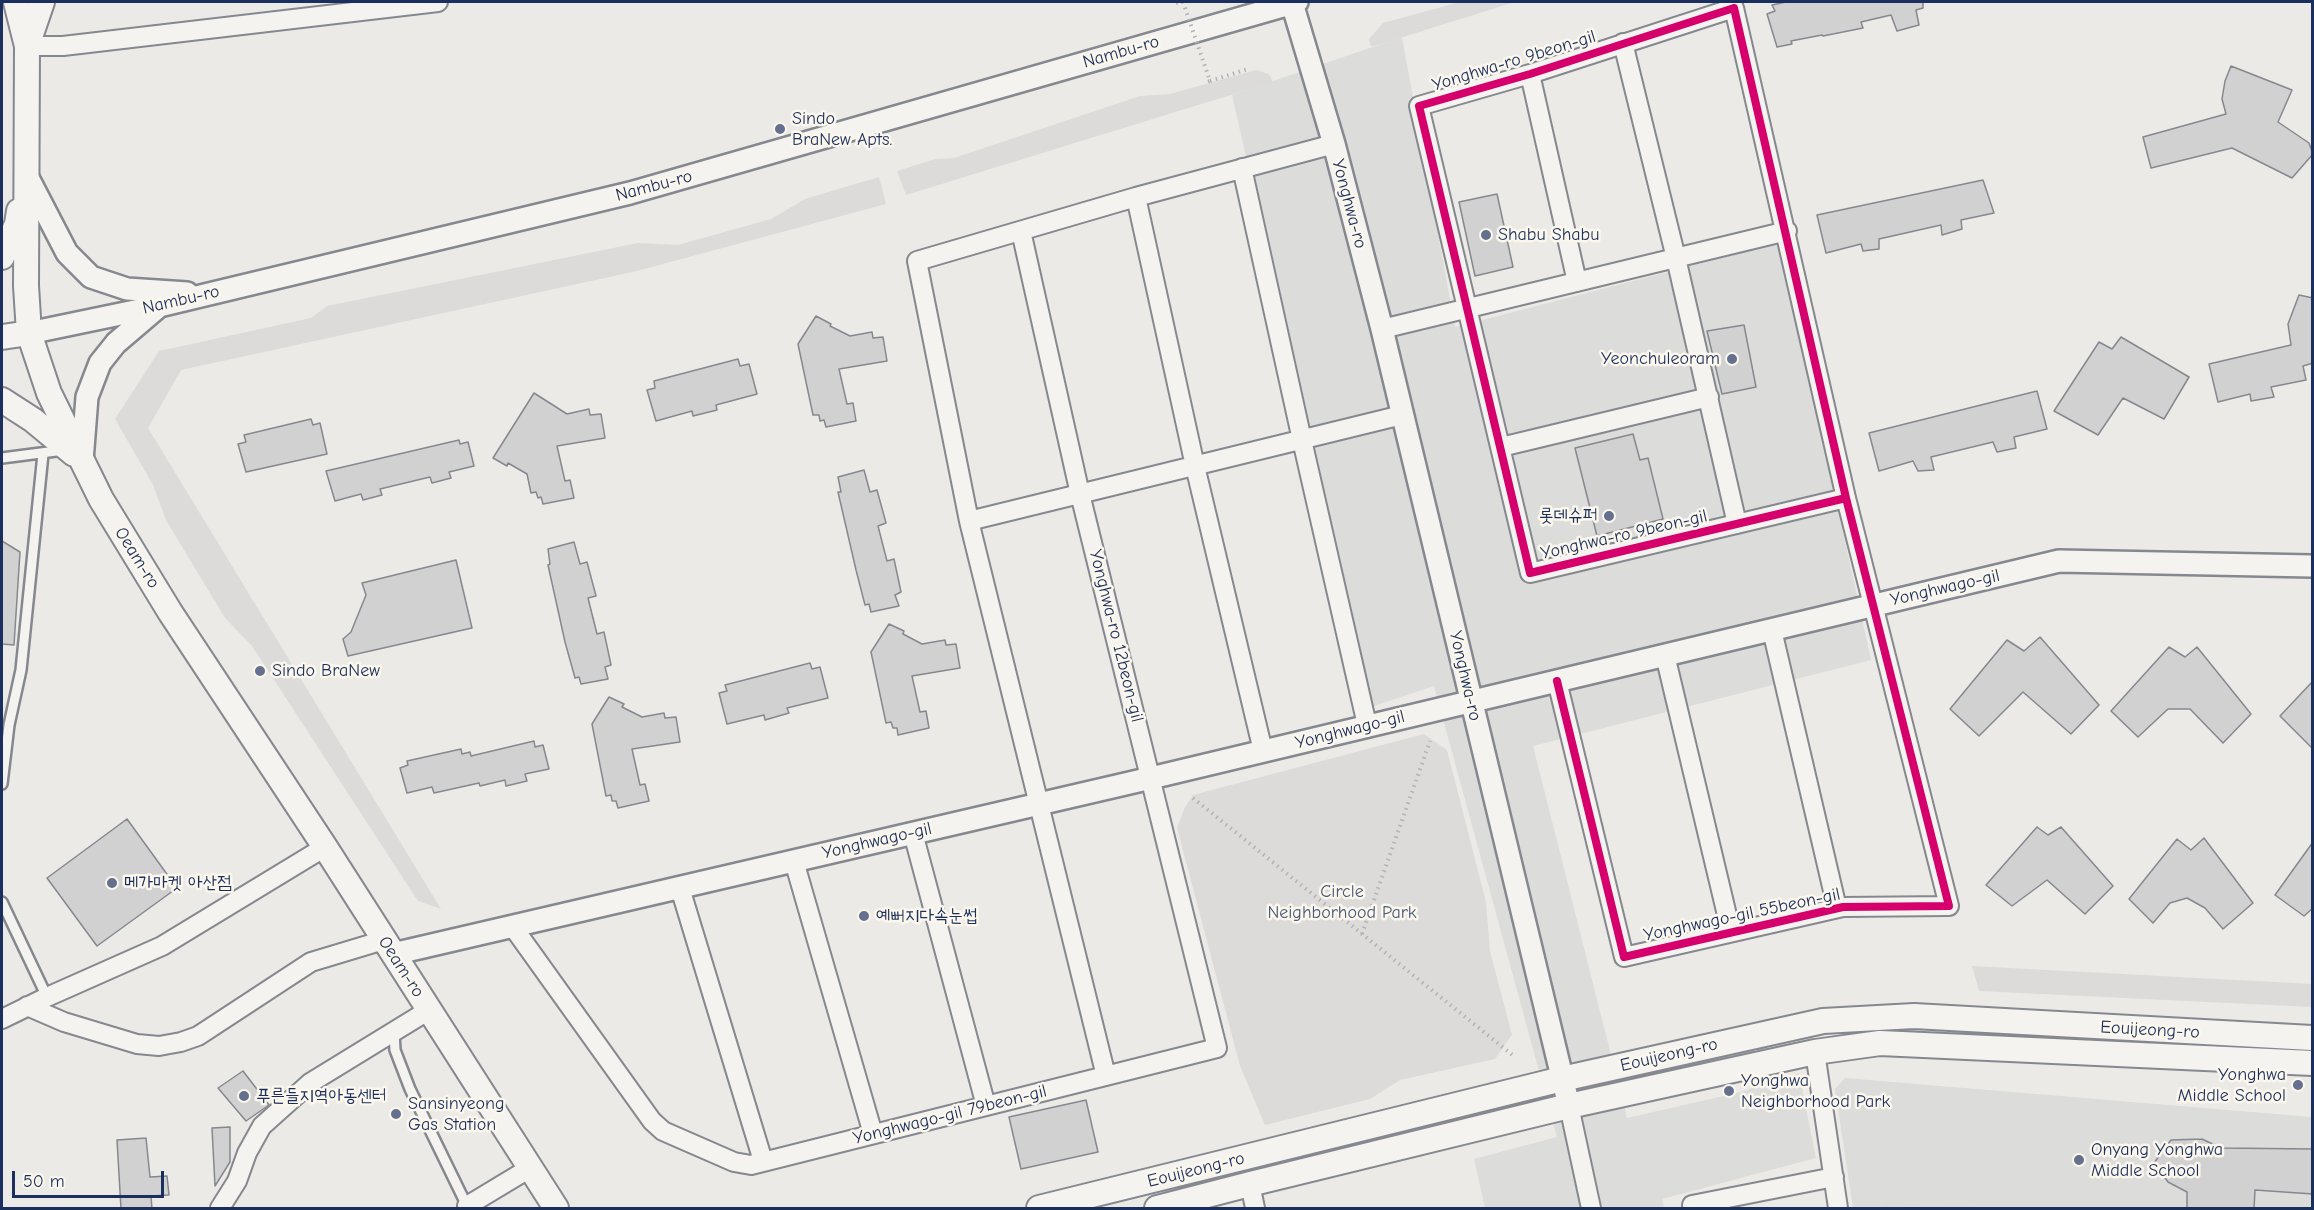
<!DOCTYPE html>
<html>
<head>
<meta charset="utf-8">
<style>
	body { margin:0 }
	#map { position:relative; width:2314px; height:1210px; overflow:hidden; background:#eceae6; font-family:"Comic Neue",sans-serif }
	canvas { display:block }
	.frame { position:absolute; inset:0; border:3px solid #1b2f5e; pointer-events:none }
	.scale { position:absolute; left:12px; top:1171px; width:152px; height:27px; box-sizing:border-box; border:3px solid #1b2f5e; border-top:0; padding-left:8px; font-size:18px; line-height:21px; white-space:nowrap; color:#1b2f5e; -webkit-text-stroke:4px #fbf7ec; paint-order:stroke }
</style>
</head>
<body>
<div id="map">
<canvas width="2314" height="1210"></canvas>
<div class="frame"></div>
<div class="scale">50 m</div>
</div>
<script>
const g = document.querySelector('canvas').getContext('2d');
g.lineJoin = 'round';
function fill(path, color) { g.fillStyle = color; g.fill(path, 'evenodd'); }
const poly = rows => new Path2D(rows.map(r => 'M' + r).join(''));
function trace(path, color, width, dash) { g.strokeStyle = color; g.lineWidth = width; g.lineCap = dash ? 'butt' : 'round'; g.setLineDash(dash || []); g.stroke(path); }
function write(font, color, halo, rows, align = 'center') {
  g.font = font + ' "Comic Neue","Poor Story",sans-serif'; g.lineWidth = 5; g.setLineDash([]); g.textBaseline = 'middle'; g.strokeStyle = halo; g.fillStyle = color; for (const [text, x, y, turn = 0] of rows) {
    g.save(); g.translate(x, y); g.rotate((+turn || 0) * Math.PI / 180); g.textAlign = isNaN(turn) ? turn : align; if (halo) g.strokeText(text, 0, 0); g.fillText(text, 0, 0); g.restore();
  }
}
const built = poly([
	[1402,37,1455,327,1780,243,1871,660,1533,746,1627,1118,1737,1093,1799,1073,1816,1158,1662,1199,1664,1208,1485,1208,1474,1159,1557,1137,1434,686,1371,707,1232,95],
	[1845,1078,2312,1117,2312,1208,1853,1208,1835,1089]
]);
const green = poly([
	[1460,2,1515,2,1371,47,1369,39,1383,23],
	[1256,70,1269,74,1273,82,906,195,897,171,936,159,954,158,1140,96,1170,94],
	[879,177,886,204,637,271,181,370,148,428,441,909,418,901,252,646,225,618,166,520,153,485,115,419,159,351,311,318,327,306,638,243,678,245,771,219,805,199],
	[1424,734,1447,750,1486,902,1490,951,1512,1035,1495,1059,1400,1080,1370,1099,1265,1125,1240,1066,1177,828,1185,807,1193,795],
	[1972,966,2312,984,2312,1007,1979,991],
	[1884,1203,2002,1208,1883,1208]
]);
const building = poly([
	[1786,2,1923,2,1923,8,1916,10,1919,25,1897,31,1891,15,1861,22,1863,28,1823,36,1822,35,1791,41,1792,44,1777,47,1767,14,1775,11,1772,5,1786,2],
	[2231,66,2292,90,2278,122,2309,143,2313,154,2292,178,2232,148,2151,168,2143,137,2226,114,2222,99,2225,81,2231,66],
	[1983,180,1994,213,1961,220,1962,229,1942,235,1941,225,1879,239,1879,249,1863,251,1861,244,1826,253,1817,215,1983,180],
	[1497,194,1513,267,1475,276,1459,202,1497,194],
	[2299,295,2313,298,2313,363,2303,366,2306,380,2271,387,2274,397,2251,401,2250,394,2218,402,2209,364,2291,345,2288,324,2299,295],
	[816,316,831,324,830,326,850,336,872,332,873,338,883,337,887,361,839,369,847,404,853,403,856,421,826,427,824,420,820,421,819,415,813,415,798,344,816,316],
	[1744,325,1756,387,1722,394,1707,331,1744,325],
	[2121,337,2189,377,2164,419,2123,398,2098,435,2054,411,2099,342,2112,349,2121,337],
	[738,359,740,366,749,364,757,394,716,405,717,410,693,416,692,411,656,421,647,390,655,388,654,381,738,359],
	[2037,391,2047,429,2014,437,2016,448,1997,452,1993,442,1931,457,1934,470,1918,471,1913,461,1879,471,1869,433,2037,391],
	[534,393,567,414,589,409,590,415,601,414,605,438,557,446,565,481,570,480,574,498,543,504,541,497,538,498,536,492,531,493,527,474,508,463,507,466,493,458,534,393],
	[311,419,313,425,320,423,327,454,246,472,238,444,246,442,244,435,311,419],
	[1633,434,1640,460,1648,458,1663,519,1597,536,1575,448,1633,434],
	[459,440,460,444,468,442,474,466,449,472,451,478,432,483,430,477,380,489,382,495,363,500,361,494,335,501,326,471,459,440],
	[864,470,870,492,877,490,886,523,878,526,887,561,894,559,901,592,895,595,899,606,871,612,869,604,865,605,856,570,838,492,841,492,838,477,864,470],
	[2,541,20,552,14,645,2,644,2,541],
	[574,542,580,564,587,562,596,596,588,598,597,634,604,632,611,665,605,667,608,679,581,684,579,677,575,678,565,642,548,565,550,564,548,549,574,542],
	[456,560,472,628,348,656,343,639,351,632,366,595,362,583,456,560],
	[889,624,904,631,903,634,922,644,945,640,946,645,956,644,960,668,912,676,920,712,926,711,929,728,898,735,897,728,893,728,891,722,886,723,871,652,889,624],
	[2040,637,2099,705,2071,734,2023,692,1979,736,1950,709,2007,640,2024,651,2040,637],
	[2169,647,2185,657,2197,647,2251,714,2223,743,2190,709,2168,709,2138,737,2111,711,2169,647],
	[810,663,812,669,820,667,828,698,787,708,789,713,765,720,764,715,727,724,719,693,727,691,725,685,810,663],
	[2313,681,2313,749,2280,716,2313,681],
	[609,697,624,704,622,707,642,717,664,713,665,718,676,717,680,742,632,749,640,785,645,784,649,801,618,808,616,801,612,801,611,795,606,796,592,724,609,697],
	[534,741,535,747,543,745,549,769,525,774,527,781,506,786,505,780,480,786,479,783,434,793,432,787,407,793,400,768,408,765,407,761,461,749,462,754,470,752,471,756,534,741],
	[127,819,177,888,97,946,47,878,127,819],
	[2037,827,2048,835,2061,827,2113,886,2085,914,2047,880,2012,906,1986,885,2037,827],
	[2204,838,2253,903,2223,929,2205,908,2187,898,2170,903,2153,923,2129,899,2177,839,2191,850,2204,838],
	[2313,842,2313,908,2304,916,2275,895,2313,842],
	[243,1071,269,1105,246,1121,218,1088,243,1071],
	[1086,1100,1098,1152,1021,1169,1009,1117,1086,1100],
	[230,1127,230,1162,215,1186,212,1128,230,1127],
	[146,1138,150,1177,167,1176,169,1195,151,1196,152,1209,121,1209,117,1140,146,1138],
	[2202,1139,2221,1148,2313,1149,2313,1194,2255,1190,2254,1209,2187,1209,2187,1192,2168,1182,2154,1163,2171,1140,2202,1139]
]);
const path = poly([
	[1176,3,1180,2],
	[1210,81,1248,69],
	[1193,798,1515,1057],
	[1362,934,1430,741]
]);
const service = poly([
	[2,458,64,450],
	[2,784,9,725,21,670,43,454],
	[2,902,47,997],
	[394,1032,395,1050,410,1089,468,1208]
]);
const minor = poly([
	[1623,43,1676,258,1737,524],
	[27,46,63,46,438,2],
	[1530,74,1577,282],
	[1242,168,1302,440,1367,725],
	[1136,197,1195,466,1263,751],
	[1382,329,1787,231],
	[1501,447,1709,397],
	[969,521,1402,415],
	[1772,630,1837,908],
	[1665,655,1731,932],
	[1557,681,1624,957,1843,907,1949,906,1846,498,1734,8,1530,74,1419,106,1530,573,1846,498],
	[913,833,986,1106],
	[794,861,873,1134],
	[680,888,763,1161],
	[513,927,652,1121,663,1131,734,1162,751,1165,1217,1048,1080,494,1021,231],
	[27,1006,64,1022,137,1044,159,1046,181,1042,198,1036,311,962,384,940],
	[2,1019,47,997,162,946,325,847],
	[1815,1052,1838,1208],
	[1106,1076,969,521,917,261,1136,197,1334,144],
	[1569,1106,1591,1208],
	[1250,1184,1255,1208],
	[467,1206,530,1168],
	[220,1208,237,1181,247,1153,262,1126,310,1083,429,1010],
	[1693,1208,1692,1205,1834,1177]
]);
const tertiary = poly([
	[1292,3,1334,144,1382,329,1569,1106],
	[26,174,67,253,91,277,127,289,187,293],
	[29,333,159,306,630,193,1297,2],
	[82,461,87,397,100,363,116,343,157,308],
	[393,954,1151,778,2059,561,2312,566]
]);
const secondary = poly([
	[16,2,27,46,26,286,29,333,49,393,101,499,170,612,325,847,556,1208],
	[27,46,42,2],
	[2,257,17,224,19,211],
	[2,337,29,333],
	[2,400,33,420,74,454],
	[1039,1208,1562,1079,1823,1021,1914,1016,2312,1038],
	[1157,1208,1250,1184,1569,1106,1815,1052,1880,1043,2312,1063]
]);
const pathBridge = poly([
	[1183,2,1210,81,1205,83]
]);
const cycleway = poly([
	[1557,681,1624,957,1843,907,1949,906,1846,498,1734,8,1530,74,1419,106,1530,573,1846,498]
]);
const markers = [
	[780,129,6,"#64708e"],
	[1486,235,6,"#64708e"],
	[1732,359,6,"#64708e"],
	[1609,516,6,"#64708e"],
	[260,671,6,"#64708e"],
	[112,883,6,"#64708e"],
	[864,916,6,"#64708e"],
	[2298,1085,6,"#64708e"],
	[1729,1091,6,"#64708e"],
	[244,1096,6,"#64708e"],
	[396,1114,6,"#64708e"],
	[2079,1160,6,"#64708e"]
];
const streetNames = [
	["Nambu-ro",1121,52,-16],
	["Yonghwa-ro 9beon-gil",1514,61,-17],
	["Nambu-ro",654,186,-15],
	["Yonghwa-ro",1349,204,75],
	["Nambu-ro",181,300,-13],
	["Yonghwa-ro 9beon-gil",1624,535,-13],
	["Oeam-ro",137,558,58],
	["Yonghwago-gil",1945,588,-13],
	["Yonghwa-ro 12beon-gil",1116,636,76],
	["Yonghwa-ro",1465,676,77],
	["Yonghwago-gil",1350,730,-14],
	["Yonghwago-gil",877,841,-13],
	["Yonghwago-gil 55beon-gil",1742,915,-12],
	["Oeam-ro",401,967,57],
	["Eouijeong-ro",2150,1030,3],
	["Eouijeong-ro",1669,1055,-13],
	["Yonghwago-gil 79beon-gil",950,1115,-14],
	["Eouijeong-ro",1196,1170,-14]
];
const poiNames = [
	["Sindo",792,119],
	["BraNew Apts.",792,140],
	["Shabu Shabu",1498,235],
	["Yeonchuleoram",1720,359,"right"],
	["롯데슈퍼",1597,516,"right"],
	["Sindo BraNew",272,671],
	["메가마켓 아산점",124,883],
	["예뻐지다속눈썹",876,916],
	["Yonghwa",2286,1075,"right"],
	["Middle School",2286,1096,"right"],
	["Yonghwa",1741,1081],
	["Neighborhood Park",1741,1102],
	["푸른들지역아동센터",256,1096],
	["Sansinyeong",408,1104],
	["Gas Station",408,1125],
	["Onyang Yonghwa",2091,1150],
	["Middle School",2091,1171]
];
const parkNames = [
	["Circle",1342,892],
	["Neighborhood Park",1342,913]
];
fill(built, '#dcdcda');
fill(green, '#dcdbd9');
fill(building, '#d2d1d1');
trace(building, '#85888f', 1.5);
trace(service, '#85888f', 14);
trace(minor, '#85888f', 22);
trace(tertiary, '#85888f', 26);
trace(secondary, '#85888f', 28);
trace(path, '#b1b3b6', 4, [1.5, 4.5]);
trace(service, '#f4f3ef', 9);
trace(minor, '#f4f3ef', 18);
trace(tertiary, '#f4f3ef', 21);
trace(secondary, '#f4f3ef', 24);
trace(pathBridge, '#b1b3b6', 4, [1.5, 4.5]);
trace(cycleway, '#d6006c', 8);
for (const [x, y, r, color] of markers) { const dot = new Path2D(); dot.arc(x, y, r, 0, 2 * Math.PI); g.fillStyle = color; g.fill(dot); trace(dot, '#fbf7ec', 2); }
write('18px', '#1b2f5e', '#fbf7ec', streetNames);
write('18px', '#1b2f5e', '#fbf7ec', poiNames, 'left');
write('18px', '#48577a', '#fbf7ec', parkNames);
</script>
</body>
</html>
